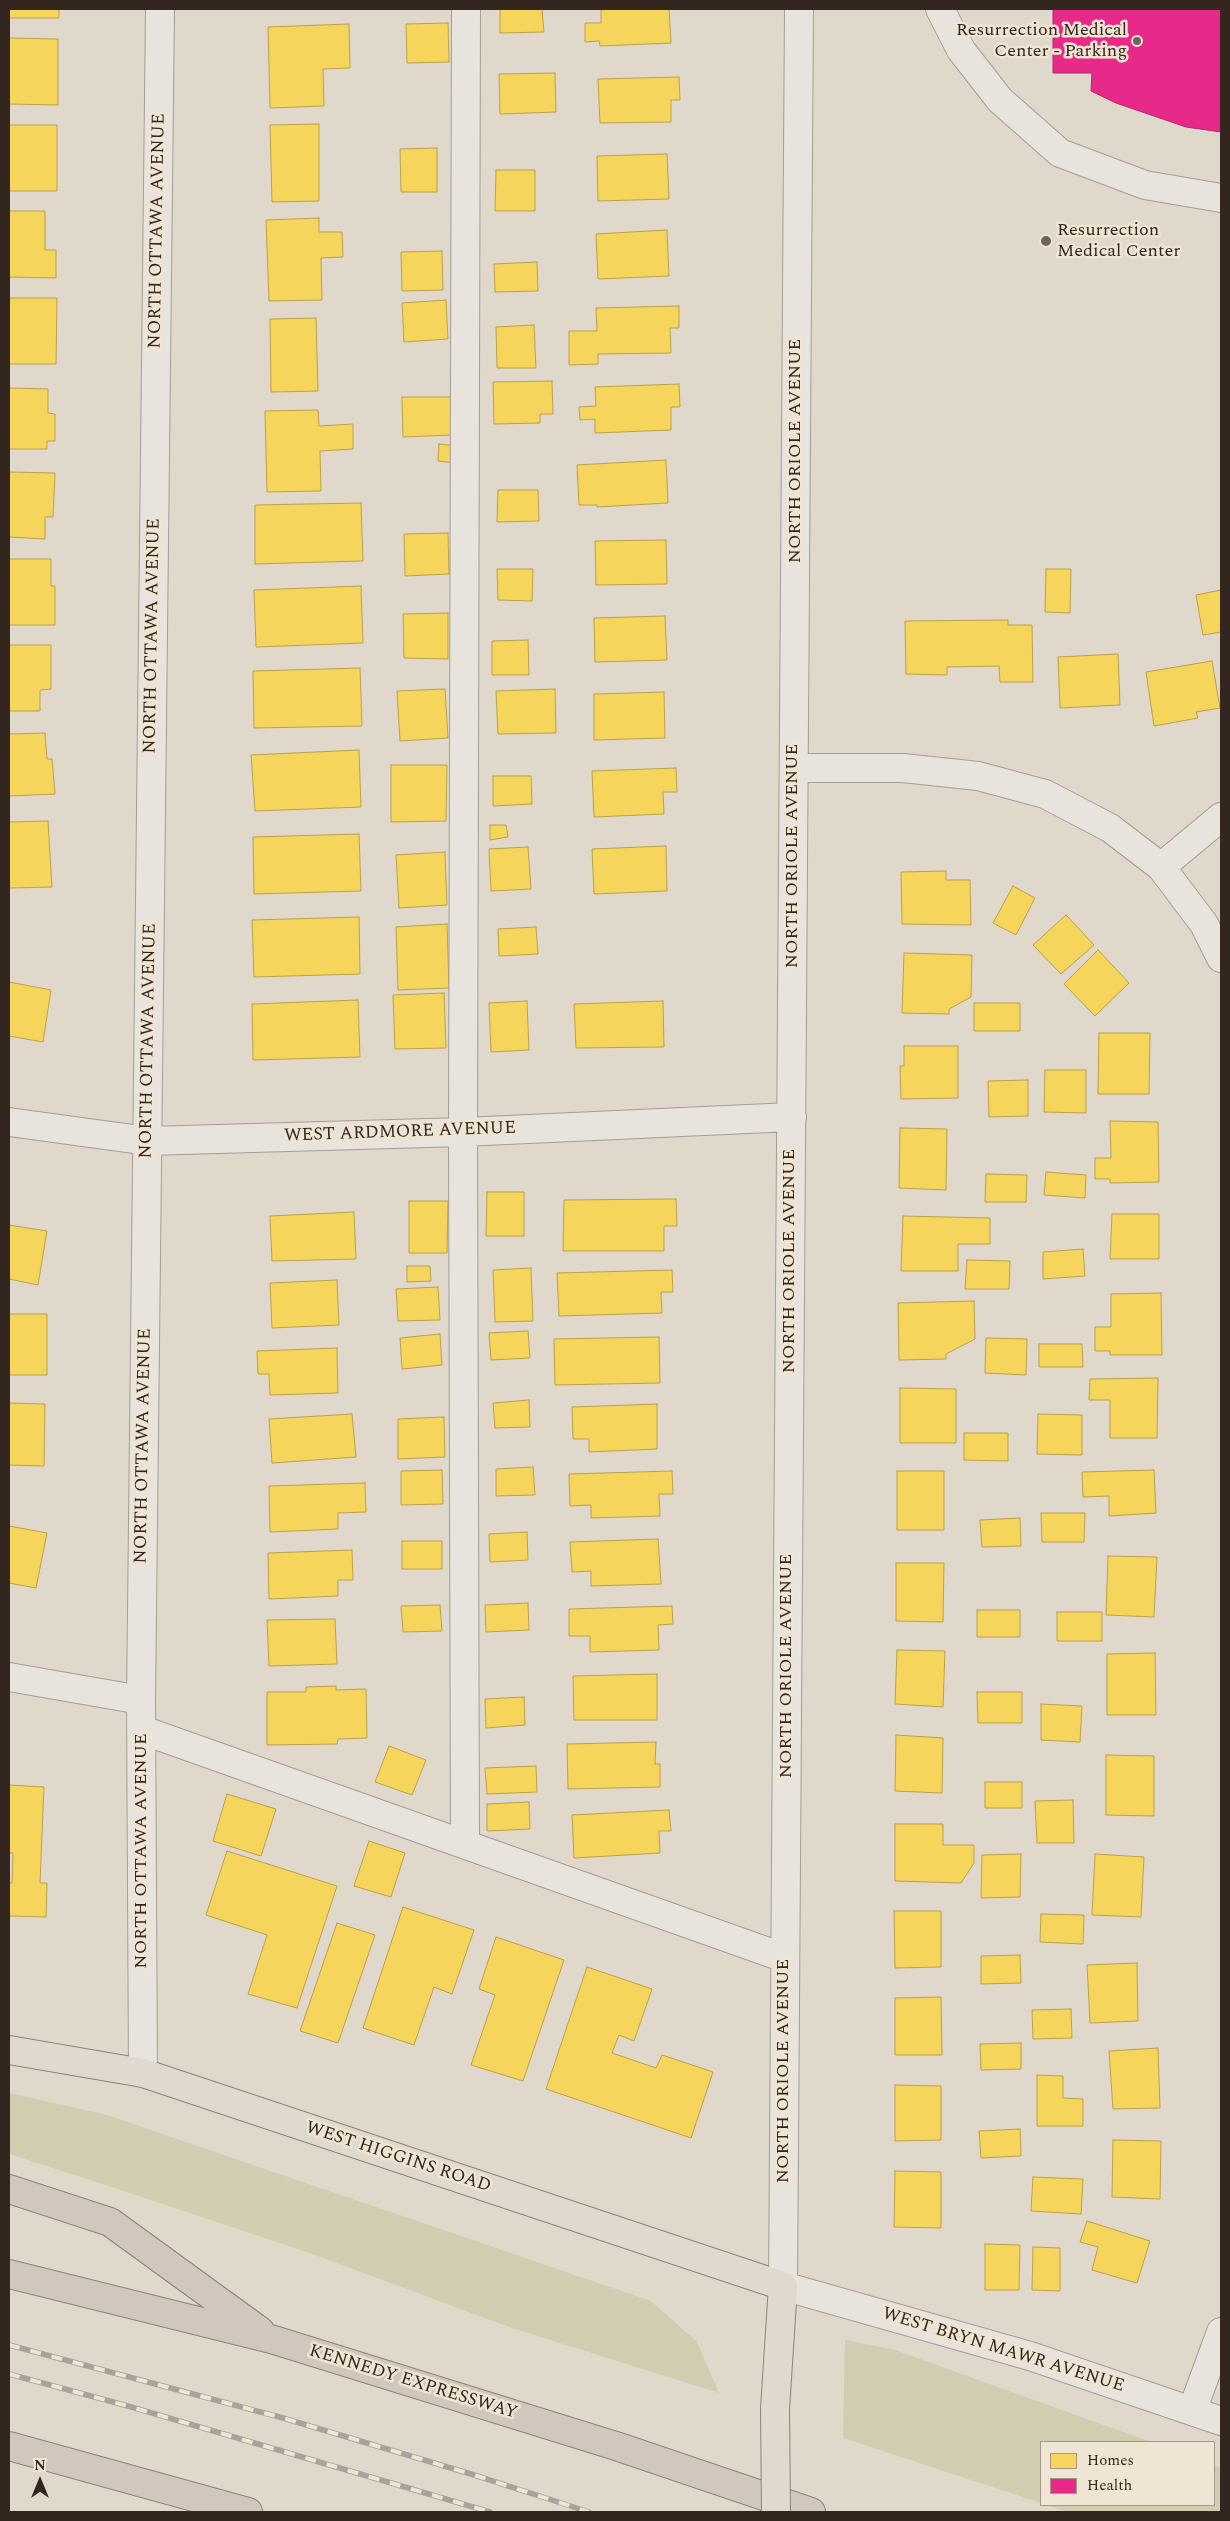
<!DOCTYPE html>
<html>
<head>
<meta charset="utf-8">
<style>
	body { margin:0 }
	#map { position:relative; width:1230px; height:2521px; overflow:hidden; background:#e0d8cb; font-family:Spectral,serif }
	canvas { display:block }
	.frame { position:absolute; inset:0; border:10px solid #32261f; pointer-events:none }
	.legend { position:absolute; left:1040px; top:2441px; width:175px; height:65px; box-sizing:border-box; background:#f0e4d2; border:1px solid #a4988a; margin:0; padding:6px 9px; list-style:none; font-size:15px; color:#32261f }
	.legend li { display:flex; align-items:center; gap:10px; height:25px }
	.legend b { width:25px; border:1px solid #a4988a }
	.north { position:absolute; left:15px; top:2456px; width:50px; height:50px; -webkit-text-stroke:4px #f0e4d2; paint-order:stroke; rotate:0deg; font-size:14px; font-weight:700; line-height:20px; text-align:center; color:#32261f }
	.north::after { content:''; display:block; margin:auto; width:18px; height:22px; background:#32261f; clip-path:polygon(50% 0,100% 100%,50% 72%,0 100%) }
</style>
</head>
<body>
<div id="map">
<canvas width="1230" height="2521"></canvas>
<div class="frame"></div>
<ul class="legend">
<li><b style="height:14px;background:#f6d55c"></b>Homes</li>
<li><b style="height:14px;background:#e7298a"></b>Health</li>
</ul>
<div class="north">N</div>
</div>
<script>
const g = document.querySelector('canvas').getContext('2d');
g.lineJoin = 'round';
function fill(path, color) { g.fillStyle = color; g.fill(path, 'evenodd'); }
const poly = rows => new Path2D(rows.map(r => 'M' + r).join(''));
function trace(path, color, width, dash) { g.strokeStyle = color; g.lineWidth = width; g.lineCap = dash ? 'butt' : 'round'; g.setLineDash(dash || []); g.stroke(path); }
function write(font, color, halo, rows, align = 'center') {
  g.font = font + ' Spectral,serif'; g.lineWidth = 5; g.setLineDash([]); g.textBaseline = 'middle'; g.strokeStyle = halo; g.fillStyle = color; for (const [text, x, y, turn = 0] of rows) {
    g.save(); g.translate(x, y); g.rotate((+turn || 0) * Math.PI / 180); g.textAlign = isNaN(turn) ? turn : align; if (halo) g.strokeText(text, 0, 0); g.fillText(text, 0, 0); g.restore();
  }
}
const green = poly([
	[9,2093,107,2115,651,2301,697,2342,719,2393,512,2328,304,2251,106,2185,9,2154],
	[845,2340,895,2350,1151,2442,1041,2442,1041,2503,843,2438],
	[1214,2465,1221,2468,1221,2512,1068,2512,1046,2505,1214,2505]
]);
const homes = poly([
	[9,9,59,9,59,18,9,18,9,9],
	[500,9,542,9,544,32,500,33,500,9],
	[601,9,669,9,671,43,600,46,599,41,585,42,585,23,601,23,601,9],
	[448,23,449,62,407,63,406,24,448,23],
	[349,24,350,68,323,69,324,106,270,108,268,27,349,24],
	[9,38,58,39,58,105,9,104,9,38],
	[555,73,556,112,500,114,499,74,555,73],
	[679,77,680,100,671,100,671,122,600,123,598,79,679,77],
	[319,124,319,201,272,202,270,125,319,124],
	[9,125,57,125,57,191,9,191,9,125],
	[437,148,437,192,401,192,400,149,437,148],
	[667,154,669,199,598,201,597,156,667,154],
	[496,170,535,170,535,211,495,211,496,170],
	[9,211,45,211,45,250,56,250,56,278,9,277,9,211],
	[319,218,319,232,342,232,343,257,321,258,322,300,269,301,266,220,319,218],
	[667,230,669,276,598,279,596,234,667,230],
	[442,251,443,290,402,291,401,252,442,251],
	[537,262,538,291,495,292,494,264,537,262],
	[9,298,57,298,56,364,9,364,9,298],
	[446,300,448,339,404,342,402,303,446,300],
	[679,306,679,328,670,328,671,353,598,354,598,364,569,365,569,331,597,331,596,308,679,306],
	[316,318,318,391,271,392,270,319,316,318],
	[534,325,536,368,497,368,496,327,534,325],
	[552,381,553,414,540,414,540,423,494,424,493,382,552,381],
	[679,384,680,407,671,407,671,430,595,433,595,419,580,420,579,407,596,406,595,387,679,384],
	[9,388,48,389,48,413,55,414,55,441,47,441,47,449,9,449,9,388],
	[402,397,452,397,453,435,403,437,402,397],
	[318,410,319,426,353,424,353,449,320,451,321,491,267,492,265,411,318,410],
	[439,444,457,446,456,463,438,461,439,444],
	[666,460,668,503,597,507,597,505,579,505,577,465,666,460],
	[9,472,55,473,53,517,45,517,45,539,9,537,9,472],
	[498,490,538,490,539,521,497,522,498,490],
	[361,503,363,561,255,564,255,505,361,503],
	[448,533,449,574,405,576,404,534,448,533],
	[666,540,667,584,596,585,595,541,666,540],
	[9,559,51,559,51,586,55,586,55,625,9,625,9,559],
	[497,569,533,569,532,601,498,600,497,569],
	[1046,569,1071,569,1070,613,1045,612,1046,569],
	[361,586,363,643,256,647,254,590,361,586],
	[1221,590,1221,632,1203,635,1196,595,1221,590],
	[448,613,448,659,404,658,403,614,448,613],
	[665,616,667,660,595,662,594,618,665,616],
	[1008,620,1008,625,1032,625,1033,682,1000,682,999,666,947,667,947,675,906,674,905,621,1008,620],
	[528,640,529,675,492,675,492,641,528,640],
	[9,645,51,645,51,689,40,690,40,711,9,711,9,645],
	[1118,654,1120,705,1060,708,1058,657,1118,654],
	[1212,661,1220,708,1196,712,1198,718,1154,726,1146,672,1212,661],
	[360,668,362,726,254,728,253,671,360,668],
	[445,689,448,738,400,741,397,691,445,689],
	[555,689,556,733,498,734,496,691,555,689],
	[664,692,665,738,594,740,594,694,664,692],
	[45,733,47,759,52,759,55,794,9,796,9,734,45,733],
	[359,750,361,807,255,811,251,755,359,750],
	[391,765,447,765,446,821,391,822,391,765],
	[676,768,677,792,663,792,664,814,594,817,592,771,676,768],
	[493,776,531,776,532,804,493,806,493,776],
	[48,821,52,887,9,888,9,822,48,821],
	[490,825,506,825,508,837,490,840,490,825],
	[359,834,361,891,254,894,253,837,359,834],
	[666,846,667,891,594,894,592,849,666,846],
	[528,847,531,889,491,891,489,849,528,847],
	[445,852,447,905,399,908,396,855,445,852],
	[946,871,946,880,970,880,971,925,902,924,901,872,946,871],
	[1013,886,1035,898,1016,935,993,923,1013,886],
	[1066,915,1094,945,1061,974,1033,945,1066,915],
	[359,917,360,974,254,977,252,920,359,917],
	[447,924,449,988,398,990,396,927,447,924],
	[536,927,538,954,499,956,498,929,536,927],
	[1098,950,1129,983,1095,1016,1064,984,1098,950],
	[904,953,972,955,971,997,949,1009,949,1014,902,1013,904,953],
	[9,982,51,990,43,1042,9,1036,9,982],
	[444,993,446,1048,395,1049,393,995,444,993],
	[358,1000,360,1057,253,1060,252,1004,358,1000],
	[527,1001,529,1050,491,1052,489,1003,527,1001],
	[663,1001,664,1047,576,1048,574,1004,663,1001],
	[974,1003,1020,1003,1020,1031,974,1031,974,1003],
	[1099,1033,1150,1033,1149,1094,1098,1094,1099,1033],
	[904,1046,958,1046,958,1098,901,1099,900,1066,904,1066,904,1046],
	[1045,1070,1086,1070,1086,1113,1044,1112,1045,1070],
	[1028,1080,1028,1116,989,1117,988,1081,1028,1080],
	[1110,1121,1158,1122,1159,1182,1110,1183,1110,1179,1095,1179,1095,1158,1111,1158,1110,1121],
	[900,1128,947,1129,946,1190,899,1188,900,1128],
	[1046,1172,1086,1175,1085,1198,1044,1195,1046,1172],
	[986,1174,1027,1175,1026,1202,985,1202,986,1174],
	[487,1192,524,1192,524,1236,486,1236,487,1192],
	[676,1199,677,1226,664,1226,664,1251,563,1251,564,1200,676,1199],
	[409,1201,448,1201,447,1253,409,1253,409,1201],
	[354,1212,356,1259,272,1261,270,1216,354,1212],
	[1112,1214,1159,1214,1159,1259,1110,1259,1112,1214],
	[903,1216,990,1218,990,1244,958,1244,958,1271,901,1271,903,1216],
	[9,1225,47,1231,38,1285,9,1279,9,1225],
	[1083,1249,1085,1276,1043,1279,1043,1252,1083,1249],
	[967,1260,1010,1261,1009,1289,965,1289,967,1260],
	[407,1266,430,1266,431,1281,407,1282,407,1266],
	[531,1268,533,1321,495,1322,493,1270,531,1268],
	[672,1270,673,1292,661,1292,662,1313,559,1316,557,1273,672,1270],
	[337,1280,339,1325,272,1328,270,1283,337,1280],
	[438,1287,440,1320,398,1321,396,1289,438,1287],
	[1161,1293,1162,1355,1110,1355,1110,1351,1095,1351,1095,1327,1111,1327,1111,1294,1161,1293],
	[974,1301,975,1339,946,1354,946,1359,899,1360,898,1303,974,1301],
	[9,1314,47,1314,47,1375,9,1375,9,1314],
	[528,1331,530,1358,491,1360,489,1333,528,1331],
	[440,1334,442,1365,402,1369,400,1338,440,1334],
	[659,1337,660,1383,555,1385,554,1339,659,1337],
	[986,1338,1027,1339,1026,1375,985,1373,986,1338],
	[1039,1344,1082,1344,1083,1367,1039,1367,1039,1344],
	[337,1348,338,1393,270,1395,269,1374,258,1374,257,1351,337,1348],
	[1158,1378,1157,1438,1110,1438,1110,1400,1089,1400,1090,1379,1158,1378],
	[900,1388,956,1389,956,1443,900,1443,900,1388],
	[529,1400,530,1427,495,1428,493,1403,529,1400],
	[9,1403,45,1404,44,1466,9,1465,9,1403],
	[657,1404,657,1449,589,1452,589,1439,573,1439,572,1407,657,1404],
	[352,1414,356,1457,272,1463,269,1419,352,1414],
	[1038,1414,1082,1415,1082,1455,1037,1454,1038,1414],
	[444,1417,445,1457,398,1459,398,1419,444,1417],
	[964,1433,1008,1433,1008,1461,964,1460,964,1433],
	[533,1467,535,1495,496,1496,496,1469,533,1467],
	[442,1470,443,1504,401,1505,401,1471,442,1470],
	[1154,1470,1156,1513,1109,1516,1109,1496,1083,1497,1082,1472,1154,1470],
	[672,1471,673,1494,659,1494,660,1516,591,1518,591,1505,570,1506,569,1474,672,1471],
	[897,1471,944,1471,944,1530,897,1530,897,1471],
	[365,1483,366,1512,338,1513,338,1529,270,1532,269,1486,365,1483],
	[1041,1513,1085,1513,1084,1542,1042,1542,1041,1513],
	[1020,1518,1021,1546,982,1547,980,1520,1020,1518],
	[9,1526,47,1533,36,1588,9,1583,9,1526],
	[527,1532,528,1560,490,1562,489,1534,527,1532],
	[658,1539,661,1584,591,1586,591,1571,572,1572,570,1542,658,1539],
	[402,1541,442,1541,442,1569,402,1569,402,1541],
	[352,1550,353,1580,338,1580,338,1596,269,1599,268,1553,352,1550],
	[1108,1556,1157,1557,1154,1617,1106,1615,1108,1556],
	[896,1563,944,1563,943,1622,896,1621,896,1563],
	[528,1603,529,1630,486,1632,485,1605,528,1603],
	[440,1605,442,1631,403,1632,401,1606,440,1605],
	[672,1606,673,1624,658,1625,659,1650,590,1652,590,1636,569,1636,569,1609,672,1606],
	[977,1610,1020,1610,1020,1637,977,1637,977,1610],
	[1057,1612,1102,1612,1102,1641,1057,1641,1057,1612],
	[335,1619,337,1664,269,1666,267,1620,335,1619],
	[897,1650,945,1651,943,1707,895,1704,897,1650],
	[1155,1653,1156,1715,1107,1715,1107,1654,1155,1653],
	[657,1674,657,1720,574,1720,573,1676,657,1674],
	[336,1686,336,1690,366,1689,367,1738,338,1739,337,1744,267,1745,267,1692,306,1692,306,1687,336,1686],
	[977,1692,1022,1692,1022,1723,978,1723,977,1692],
	[524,1697,525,1725,486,1728,485,1699,524,1697],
	[1041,1704,1082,1706,1080,1742,1041,1740,1041,1704],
	[896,1735,943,1738,942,1793,895,1791,896,1735],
	[656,1742,655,1764,660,1764,660,1787,568,1789,567,1744,656,1742],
	[389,1746,426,1760,412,1795,375,1782,389,1746],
	[1106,1755,1154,1756,1154,1816,1106,1815,1106,1755],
	[536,1766,537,1792,487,1794,485,1768,536,1766],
	[985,1782,1022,1782,1022,1808,985,1808,985,1782],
	[9,1785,44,1787,40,1883,47,1883,46,1917,9,1916,9,1883,12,1883,13,1853,9,1853,9,1785],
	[227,1794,276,1809,261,1856,213,1841,227,1794],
	[1073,1800,1074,1843,1037,1843,1035,1801,1073,1800],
	[529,1802,530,1829,487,1831,487,1804,529,1802],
	[669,1810,671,1831,659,1831,660,1853,574,1858,572,1815,669,1810],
	[895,1824,943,1824,943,1845,974,1845,974,1863,961,1883,895,1881,895,1824],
	[369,1841,405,1853,391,1897,354,1886,369,1841],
	[227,1851,337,1886,297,2008,248,1994,267,1935,206,1915,227,1851],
	[1021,1854,1020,1897,981,1898,982,1855,1021,1854],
	[1095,1854,1144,1857,1141,1917,1092,1915,1095,1854],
	[403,1907,474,1930,452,1994,434,1987,414,2045,363,2028,403,1907],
	[894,1911,941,1911,941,1967,895,1968,894,1911],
	[1041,1914,1084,1915,1083,1944,1040,1942,1041,1914],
	[337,1923,375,1935,338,2043,300,2031,337,1923],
	[496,1937,564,1960,523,2081,471,2065,495,1995,479,1989,496,1937],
	[1020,1955,1021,1983,981,1984,981,1956,1020,1955],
	[1137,1963,1138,2021,1090,2023,1087,1965,1137,1963],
	[587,1967,652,1989,634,2041,619,2035,612,2053,656,2068,662,2055,713,2072,691,2138,546,2089,587,1967],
	[941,1997,942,2055,895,2055,895,1998,941,1997],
	[1071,2009,1072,2038,1033,2039,1032,2010,1071,2009],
	[1021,2043,1021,2069,981,2070,980,2044,1021,2043],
	[1158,2048,1160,2108,1113,2109,1109,2051,1158,2048],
	[1037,2075,1063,2076,1063,2098,1083,2099,1083,2126,1037,2126,1037,2075],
	[895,2085,941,2086,941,2140,895,2141,895,2085],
	[1020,2129,1021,2156,981,2158,979,2131,1020,2129],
	[1113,2140,1161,2141,1160,2199,1112,2197,1113,2140],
	[895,2171,941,2172,941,2228,894,2227,895,2171],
	[1033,2177,1083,2179,1081,2214,1031,2211,1033,2177],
	[1087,2221,1150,2241,1137,2283,1092,2270,1098,2247,1080,2242,1087,2221],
	[985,2244,1020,2245,1019,2290,985,2290,985,2244],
	[1033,2247,1060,2248,1060,2291,1032,2290,1033,2247]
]);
const health = poly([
	[1053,9,1221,9,1221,132,1186,127,1116,103,1091,91,1092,73,1053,73,1053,9]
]);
const minor = poly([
	[799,9,783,2286,1030,2356,1221,2421],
	[940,9,961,50,1000,100,1060,153,1145,185,1221,198],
	[794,768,903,768,978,776,1045,794,1110,828,1161,867,1204,924,1221,958],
	[1161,867,1221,817],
	[9,1122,148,1141,463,1132,792,1117],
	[9,1677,141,1700],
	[142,1730,785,1958],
	[465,1843,463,1132,466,9],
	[143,2073,141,1700,160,9],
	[1192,2411,1221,2332]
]);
const major = poly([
	[9,2050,143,2073,783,2286,775,2409]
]);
const highway = poly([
	[9,2189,110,2222,260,2331],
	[9,2274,271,2339,616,2446,811,2512],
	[9,2446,248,2512]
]);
const rail = poly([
	[9,2345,283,2418,471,2474,589,2512],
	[9,2374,128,2406,490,2512]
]);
const majorBridge = poly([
	[775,2409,776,2512]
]);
const markers = [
	[1137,41,5,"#6f645b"],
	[1046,241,6,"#6f645b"]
];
const poiNames = [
	["Resurrection Medical",1127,31],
	["Center - Parking",1127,52],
	["Resurrection",1057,231,"left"],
	["Medical Center",1057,252,"left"]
];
const streetNames = [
	["NORTH OTTAWA AVENUE",158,231,-89],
	["NORTH ORIOLE AVENUE",796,451,-90],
	["NORTH OTTAWA AVENUE",153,636,-89],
	["NORTH ORIOLE AVENUE",793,856,-90],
	["NORTH OTTAWA AVENUE",149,1041,-89],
	["WEST ARDMORE AVENUE",400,1133,-2],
	["NORTH ORIOLE AVENUE",790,1261,-90],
	["NORTH OTTAWA AVENUE",144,1446,-89],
	["NORTH ORIOLE AVENUE",787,1666,-90],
	["NORTH OTTAWA AVENUE",142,1851,-90],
	["NORTH ORIOLE AVENUE",784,2071,-90],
	["WEST HIGGINS ROAD",398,2158,18],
	["WEST BRYN MAWR AVENUE",1003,2351,17],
	["KENNEDY EXPRESSWAY",413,2383,17]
];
fill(green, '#d1cdb0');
fill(homes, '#f6d55c');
trace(homes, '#bba04a', 1);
fill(health, '#e7298a');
trace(health, '#b1286a', 1);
trace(minor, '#a59d95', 30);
trace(major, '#8a837b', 30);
trace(highway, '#8a837b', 30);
trace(minor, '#e8e3dc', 28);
trace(major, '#e0d9ce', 28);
trace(highway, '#d2c7bc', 28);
trace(rail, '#a8a29c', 5.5);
trace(rail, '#f0e4d2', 4, [11]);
trace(majorBridge, '#8a837b', 30, []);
trace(majorBridge, '#e0d9ce', 28);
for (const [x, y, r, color] of markers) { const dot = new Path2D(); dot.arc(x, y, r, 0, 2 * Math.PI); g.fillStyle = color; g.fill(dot); trace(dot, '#f0e4d2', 2); }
write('18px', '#32261f', '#f0e4d2', poiNames, 'right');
write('18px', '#32261f', '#f0e4d2', streetNames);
</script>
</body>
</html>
